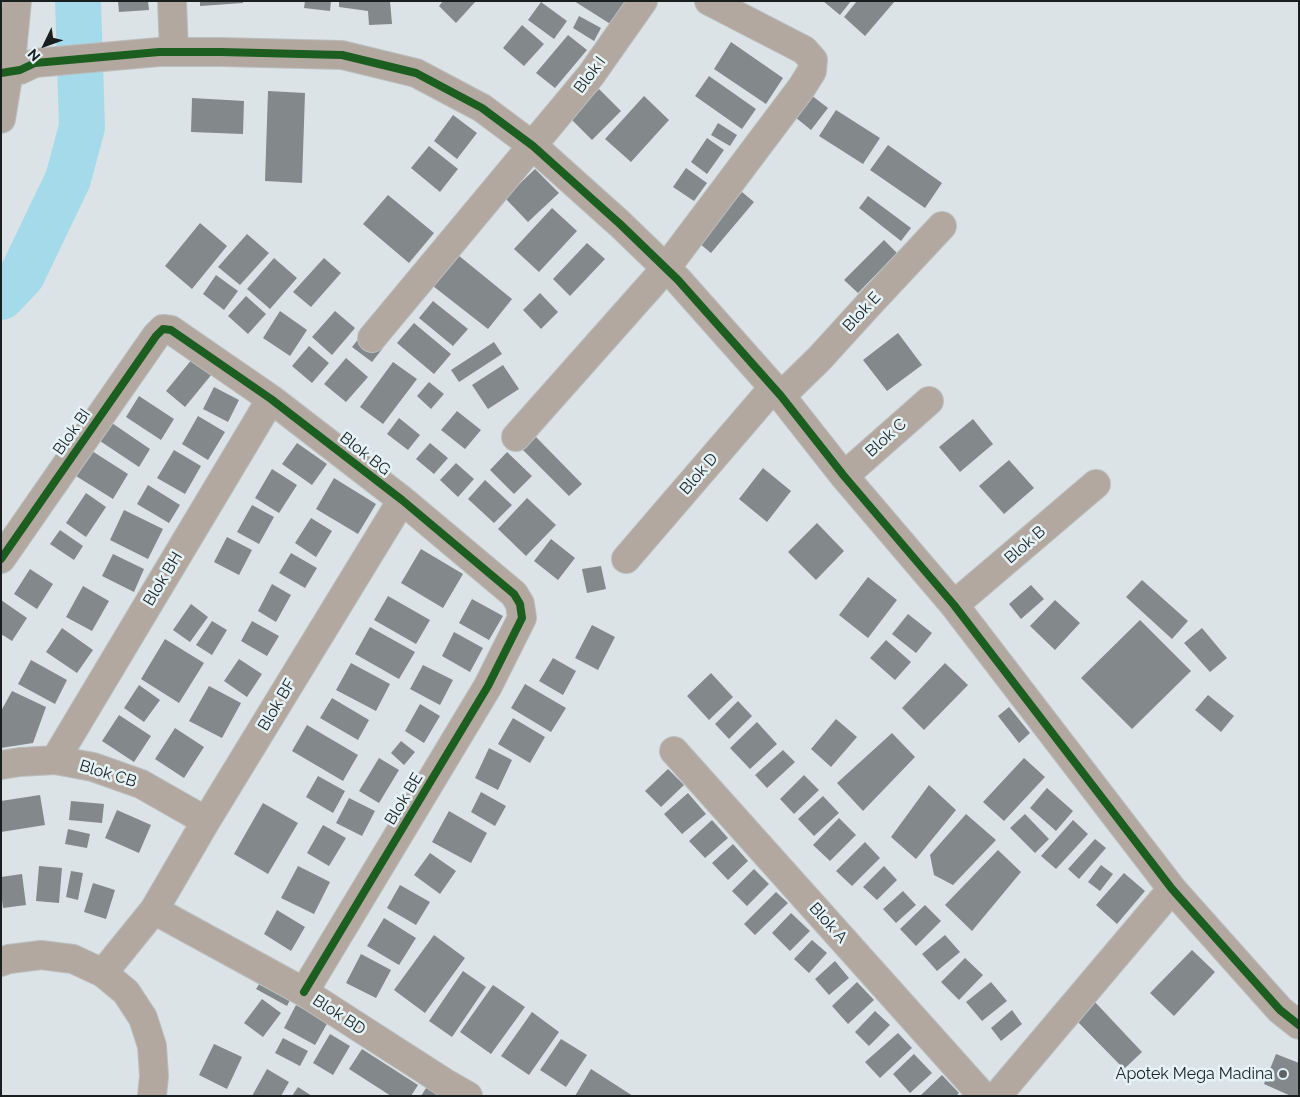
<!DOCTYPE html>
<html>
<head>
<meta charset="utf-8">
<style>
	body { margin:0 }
	#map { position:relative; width:1300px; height:1097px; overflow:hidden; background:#dce3e6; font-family:Raleway,sans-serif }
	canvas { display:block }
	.frame { position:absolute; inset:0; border:2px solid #191e1f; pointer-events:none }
	.north { position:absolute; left:20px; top:20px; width:50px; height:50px; -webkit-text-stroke:4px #e5f3f7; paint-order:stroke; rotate:228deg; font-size:14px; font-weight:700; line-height:20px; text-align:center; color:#191e1f }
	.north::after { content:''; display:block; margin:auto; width:18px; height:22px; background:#191e1f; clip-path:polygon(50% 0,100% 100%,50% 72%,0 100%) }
</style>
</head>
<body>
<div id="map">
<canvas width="1300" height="1097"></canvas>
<div class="frame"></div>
<div class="north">N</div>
</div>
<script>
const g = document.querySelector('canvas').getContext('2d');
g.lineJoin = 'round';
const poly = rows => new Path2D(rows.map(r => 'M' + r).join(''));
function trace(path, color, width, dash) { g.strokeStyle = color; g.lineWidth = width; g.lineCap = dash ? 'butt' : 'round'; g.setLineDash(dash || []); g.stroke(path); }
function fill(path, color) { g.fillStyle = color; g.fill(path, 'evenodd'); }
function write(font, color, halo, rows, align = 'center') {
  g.font = font + ' Raleway,sans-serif'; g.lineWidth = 5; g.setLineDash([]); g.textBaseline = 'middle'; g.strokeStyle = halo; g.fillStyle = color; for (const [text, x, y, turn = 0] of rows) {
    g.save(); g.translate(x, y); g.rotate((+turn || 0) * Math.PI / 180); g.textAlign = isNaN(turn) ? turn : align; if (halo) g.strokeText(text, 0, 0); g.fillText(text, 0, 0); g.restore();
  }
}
const river = poly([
	[1,297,22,275,68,179,82,127,78,1]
]);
const building = poly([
	[118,1,148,1,149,10,119,12],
	[200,1,243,1,243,3,200,6],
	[305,1,331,1,330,11,304,8],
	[339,1,390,1,392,24,369,25,368,11,339,7],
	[443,1,476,1,456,23,439,6],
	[574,1,626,1,612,25],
	[823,1,851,1,840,15],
	[857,1,895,1,865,36,844,17],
	[541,2,567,21,554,39,528,20],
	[579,16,601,28,594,41,573,28],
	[522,25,544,44,524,66,503,48],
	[568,35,587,50,555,88,536,73],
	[731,42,783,78,766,104,714,69],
	[709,76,756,109,742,129,695,96],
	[599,89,621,111,592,140,570,118],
	[268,91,305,93,302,183,265,181],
	[811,95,828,108,811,130,795,117],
	[644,96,669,120,631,162,605,139],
	[192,98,244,101,243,134,191,132],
	[836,110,880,138,863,164,819,136],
	[453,115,477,133,457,159,434,141],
	[718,123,737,135,730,146,711,135],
	[707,138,724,150,707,174,691,162],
	[888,145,942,183,925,208,870,170],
	[429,146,458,169,440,192,411,168],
	[686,168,707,183,694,201,673,187],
	[535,169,559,193,528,222,505,198],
	[742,192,754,202,711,253,699,243],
	[388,195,434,233,409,263,363,224],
	[868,196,911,228,901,241,859,208],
	[552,208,577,231,539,272,514,249],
	[200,223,227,246,192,289,165,266],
	[247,234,269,253,240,285,218,267],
	[884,240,897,253,858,293,844,280],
	[587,243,605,259,570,296,553,279],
	[458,255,512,299,488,329,433,286],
	[274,258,297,278,270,309,247,289],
	[324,258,341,273,311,307,293,292],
	[216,275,238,291,224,310,203,294],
	[540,293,558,312,541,329,523,310],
	[246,296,266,314,248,334,228,316],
	[433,301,468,329,453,346,419,318],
	[280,311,307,330,290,356,263,338],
	[335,311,355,328,332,355,312,337],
	[414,323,451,354,434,374,397,343],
	[363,333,383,348,372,362,352,347],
	[898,333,922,365,887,391,863,360],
	[494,342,502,354,459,382,451,370],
	[309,346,329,363,312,383,292,366],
	[193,358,212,374,185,407,166,391],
	[346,358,368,377,346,402,324,384],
	[393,362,417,379,383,424,360,407],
	[503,365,519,389,488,409,472,385],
	[429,382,444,394,431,409,417,396],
	[214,387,239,400,228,422,203,409],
	[139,396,174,419,161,440,126,417],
	[457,411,481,430,465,449,441,430],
	[198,416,225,432,208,460,182,444],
	[399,418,420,435,408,450,387,434],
	[973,419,993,444,960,472,939,447],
	[109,421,150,449,139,467,97,439],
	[536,437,582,484,569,496,522,449],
	[297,443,327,464,312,485,282,464],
	[430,443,448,458,434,474,416,459],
	[174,450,201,466,185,494,157,478],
	[92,451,128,474,113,499,76,476],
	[507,452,532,476,514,494,490,470],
	[1009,460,1034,488,1004,514,979,486],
	[456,463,474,479,458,497,440,480],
	[763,468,791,491,767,522,739,499],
	[272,469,297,485,279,513,255,498],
	[334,478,376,504,358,534,316,509],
	[485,480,512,505,494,523,468,499],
	[148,485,180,505,169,523,137,504],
	[86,493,106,507,86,537,66,523],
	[527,498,556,525,526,556,498,529],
	[252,505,274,517,259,544,237,532],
	[124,510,163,529,148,559,110,540],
	[311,518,332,531,316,557,295,543],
	[817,523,844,551,816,580,788,552],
	[60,530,83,546,74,560,50,544],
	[227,537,252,550,239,575,214,562],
	[551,539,575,558,558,580,534,561],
	[421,549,463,574,443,608,401,583],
	[291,553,317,568,305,588,279,573],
	[113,554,144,569,134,592,102,576],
	[601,566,606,589,587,593,582,569],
	[30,569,53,584,37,609,14,594],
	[868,577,897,600,868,638,839,615],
	[1142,580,1188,621,1172,639,1126,597],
	[272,584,291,595,276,622,258,611],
	[1031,585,1044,599,1021,619,1009,604],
	[83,586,109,601,92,631,66,617],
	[388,596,430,620,416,644,374,620],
	[472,599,503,616,489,640,459,623],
	[1,600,27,618,12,641,1,634],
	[1055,600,1080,623,1055,650,1030,626],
	[191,604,208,617,190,642,173,630],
	[908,614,932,633,916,653,892,634],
	[1140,620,1191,671,1132,729,1081,678],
	[212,621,227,630,212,655,196,645],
	[252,621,279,636,267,656,241,641],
	[592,625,615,637,598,670,575,658],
	[370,627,415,652,399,679,355,654],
	[62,628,93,650,77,673,46,652],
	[1202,628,1227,658,1210,672,1184,643],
	[454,632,483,648,470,672,442,656],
	[165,639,204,663,179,703,141,679],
	[886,640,911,662,895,680,870,658],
	[553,658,576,671,563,695,539,681],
	[239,659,262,674,247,697,224,681],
	[31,660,67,680,55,704,18,684],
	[351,663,390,684,376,711,336,690],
	[945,663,968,685,924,730,902,708],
	[423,665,453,680,440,705,410,689],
	[711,673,733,697,709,720,687,696],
	[525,684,566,708,551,732,511,708],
	[139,685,160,700,144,722,124,708],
	[209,686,241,703,222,738,189,721],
	[12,691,46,707,33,743,1,748,1,711],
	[1208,695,1234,716,1221,732,1195,710],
	[332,698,369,720,358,740,320,718],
	[738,701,752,716,729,739,715,724],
	[420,704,440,716,424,743,405,731],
	[1009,707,1030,733,1019,743,998,716],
	[119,715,151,736,134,762,102,741],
	[513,718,545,737,530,763,498,744],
	[836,719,857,737,831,767,811,749],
	[757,722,777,744,750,769,730,748],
	[307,725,358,755,343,781,292,751],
	[175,728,204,747,184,778,155,759],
	[892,733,915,757,863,811,837,783],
	[401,741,415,752,404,765,391,753],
	[489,748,512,760,498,790,475,778],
	[783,750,795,762,767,788,755,775],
	[379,758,399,770,379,803,359,791],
	[1024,758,1045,777,1004,821,983,802],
	[668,769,684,785,661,807,645,791],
	[804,775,819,790,794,814,780,799],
	[318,776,345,791,333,813,306,797],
	[929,785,956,810,916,859,891,837],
	[1047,788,1073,811,1056,831,1030,808],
	[481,792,506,806,495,826,471,812],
	[688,793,706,814,682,834,664,814],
	[40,795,45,825,1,832,1,801],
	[823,796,839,813,814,836,798,819],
	[349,798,375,811,362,836,336,823],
	[71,801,104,804,102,823,69,820],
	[263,803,298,823,268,874,234,854],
	[117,810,151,825,139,853,105,838],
	[449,811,487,833,471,863,432,842],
	[966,814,996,840,953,885,934,875,930,855],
	[1025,814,1049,839,1035,853,1010,828],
	[839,818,856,835,830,861,813,845],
	[712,820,728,838,705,858,689,841],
	[1073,820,1088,834,1056,869,1041,856],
	[323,825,346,838,329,866,307,853],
	[68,829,90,834,87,848,65,844],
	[1095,839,1106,848,1079,879,1068,869],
	[865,842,880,858,852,886,836,871],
	[733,844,748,861,728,880,712,863],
	[998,850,1021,872,972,931,945,905],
	[430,853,456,871,440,894,414,875],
	[1101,865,1113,874,1100,891,1088,882],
	[39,866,62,868,59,903,36,901],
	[298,866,330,882,314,914,281,898],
	[884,866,897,880,877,900,863,887],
	[754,869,769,884,747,906,732,891],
	[71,871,83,873,78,900,66,897],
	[1124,873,1145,891,1117,924,1096,905],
	[22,874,26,905,3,908,1,891,1,877],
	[93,883,115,890,106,919,84,912],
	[400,885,430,902,416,925,387,908],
	[903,891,916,905,896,923,883,909],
	[776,892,788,903,755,935,744,924],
	[925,905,941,921,916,946,900,929],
	[277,910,305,927,291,951,264,934],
	[791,913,810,931,790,951,772,933],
	[384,918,416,938,399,965,367,946],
	[434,935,465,958,425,1013,394,990],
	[945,935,960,952,937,971,922,954],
	[812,940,827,953,809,973,794,959],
	[1192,950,1215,972,1174,1016,1150,993],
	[361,954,391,970,376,998,346,983],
	[965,958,983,975,959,1000,941,982],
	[835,961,849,978,829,995,815,979],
	[463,971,486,987,452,1037,429,1021],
	[263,978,293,994,287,1006,256,989],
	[857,982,874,1000,848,1024,832,1006],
	[991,982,1007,1001,982,1021,966,1002],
	[493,985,525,1007,491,1054,460,1032],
	[262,999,281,1013,263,1037,244,1023],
	[1094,1001,1142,1052,1124,1069,1075,1019],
	[296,1005,328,1022,315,1045,284,1028],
	[1012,1010,1022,1024,1001,1041,991,1028],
	[875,1011,890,1025,869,1046,855,1032],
	[532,1012,559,1032,529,1075,501,1056],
	[898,1033,912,1048,880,1078,865,1062],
	[330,1034,350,1046,333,1075,313,1063],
	[283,1038,308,1051,300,1066,275,1053],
	[561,1039,587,1055,566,1087,540,1070],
	[214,1044,242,1057,227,1089,199,1075],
	[362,1049,418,1085,411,1096,391,1096,349,1069],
	[914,1054,932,1073,910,1093,893,1074],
	[1276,1054,1299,1063,1299,1096,1291,1096,1264,1084],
	[267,1069,289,1082,281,1096,252,1096],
	[591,1069,633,1096,575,1096],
	[942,1075,959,1093,956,1096,920,1096],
	[428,1085,445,1096,421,1096],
	[298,1087,312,1096,292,1096]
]);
const street = poly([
	[172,1,174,52],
	[1,73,20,70,35,63,159,52,221,52,342,55,416,73,482,108,533,146,620,224,678,280,781,396,844,476,954,605,1172,889,1280,1010,1299,1025],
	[1,119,12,52,17,1],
	[372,338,591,75,643,1],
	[781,396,819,359,871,302,942,226],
	[516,437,666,268,802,87,812,71,813,60,804,50,709,1],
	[844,476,929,401],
	[1,559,156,336,163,329,171,330,271,399,402,500,514,594,520,604,522,618,488,686,304,992],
	[626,559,773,388],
	[954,605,1096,484],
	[674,751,983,1096],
	[55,760,271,399],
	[1,765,20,762,55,760,93,767,141,784,206,821],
	[154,910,304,992,447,1084,468,1096],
	[1,962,9,959,41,955,73,959,103,973,126,992,143,1018,152,1046,154,1076,152,1096],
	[103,973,154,910,206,821,402,500],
	[997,1096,1172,889]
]);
const cycleway = poly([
	[1,73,20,70,35,63,159,52,221,52,342,55,416,73,482,108,533,146,620,224,678,280,781,396,844,476,954,605,1172,889,1280,1010,1299,1025],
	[1,559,156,336,163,329,171,330,271,399,402,500,514,594,520,604,522,618,488,686,304,992]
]);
const markers = [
	[1283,1074,5,"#5d6365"]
];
const streetNames = [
	["Blok I",590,75,-53],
	["Blok E",862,312,-47],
	["Blok BI",72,432,-55],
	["Blok C",886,438,-42],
	["Blok BG",365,454,38],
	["Blok D",699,474,-49],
	["Blok B",1025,545,-41],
	["Blok BH",163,579,-59],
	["Blok BF",277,705,-59],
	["Blok CB",108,774,17],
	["Blok BE",404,799,-59],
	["Blok A",828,923,48],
	["Blok BD",339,1015,33]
];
const poiNames = [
	["Apotek Mega Madina",1273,1074]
];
trace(river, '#a5daea', 46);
fill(building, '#83888a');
trace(street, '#babfc1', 30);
trace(street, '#b3a89f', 28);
trace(cycleway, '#1b5e20', 8);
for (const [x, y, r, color] of markers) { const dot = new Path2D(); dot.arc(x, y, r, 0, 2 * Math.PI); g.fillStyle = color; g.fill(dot); trace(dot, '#e5f3f7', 2); }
write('16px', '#191e1f', '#e5f3f7', streetNames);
write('16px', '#191e1f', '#e5f3f7', poiNames, 'right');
</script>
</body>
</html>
